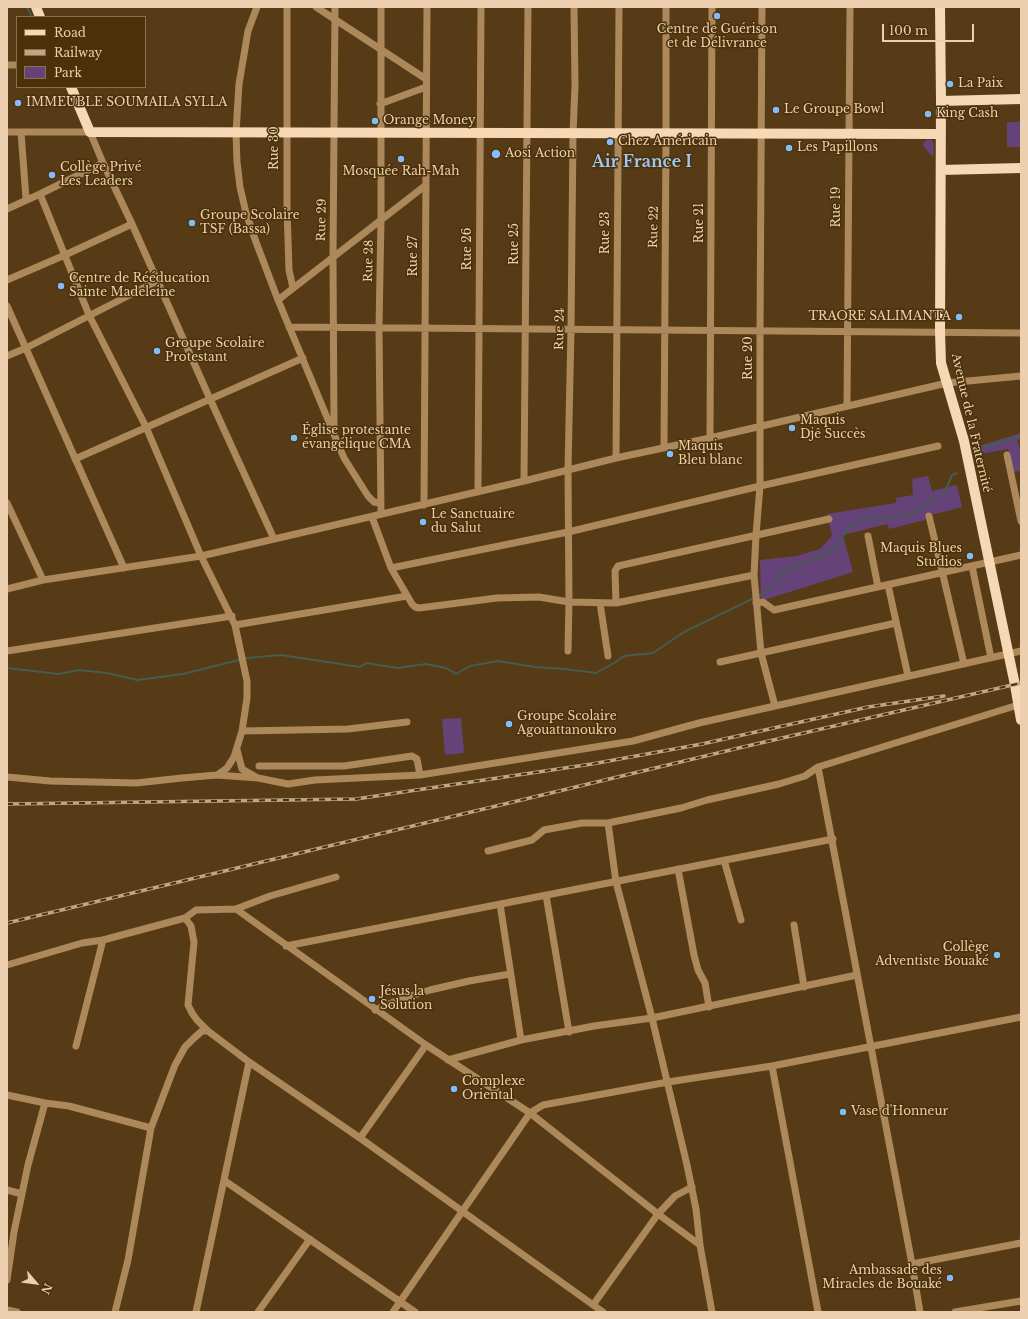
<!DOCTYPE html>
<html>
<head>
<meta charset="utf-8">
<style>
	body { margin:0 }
	#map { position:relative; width:1028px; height:1319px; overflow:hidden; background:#563b16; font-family:"Libre Baskerville",serif }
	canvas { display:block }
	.frame { position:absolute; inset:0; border:8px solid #ebcfae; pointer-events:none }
	.legend { position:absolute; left:16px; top:16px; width:130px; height:72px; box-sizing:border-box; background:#4b3109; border:1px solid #8b704b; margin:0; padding:5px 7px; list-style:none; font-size:12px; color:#ebcfae }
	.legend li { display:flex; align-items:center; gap:8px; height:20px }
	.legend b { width:20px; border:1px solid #8b704b }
	.north { position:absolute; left:16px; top:1263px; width:40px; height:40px; -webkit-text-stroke:3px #4b3109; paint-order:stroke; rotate:118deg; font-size:11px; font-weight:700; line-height:16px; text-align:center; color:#ebcfae }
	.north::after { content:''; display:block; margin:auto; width:14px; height:18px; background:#ebcfae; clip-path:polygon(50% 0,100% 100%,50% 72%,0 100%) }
	.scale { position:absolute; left:882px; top:24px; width:92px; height:18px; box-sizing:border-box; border:2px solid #ebcfae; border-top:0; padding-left:5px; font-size:12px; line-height:14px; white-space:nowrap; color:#ebcfae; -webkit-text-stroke:3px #4b3109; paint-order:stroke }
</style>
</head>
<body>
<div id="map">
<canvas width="1028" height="1319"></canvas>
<div class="frame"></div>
<ul class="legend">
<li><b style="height:5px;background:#f6d8b4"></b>Road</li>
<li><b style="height:5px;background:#c1a683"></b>Railway</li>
<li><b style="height:11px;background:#654379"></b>Park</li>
</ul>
<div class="north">N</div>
<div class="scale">100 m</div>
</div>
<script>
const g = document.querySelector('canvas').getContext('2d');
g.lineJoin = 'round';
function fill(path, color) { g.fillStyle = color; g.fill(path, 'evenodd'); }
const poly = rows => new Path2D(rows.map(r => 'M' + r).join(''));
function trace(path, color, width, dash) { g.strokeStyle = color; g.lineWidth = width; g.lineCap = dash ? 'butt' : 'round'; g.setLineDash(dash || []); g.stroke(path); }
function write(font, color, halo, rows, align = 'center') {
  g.font = font + ' "Libre Baskerville",serif'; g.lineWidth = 3; g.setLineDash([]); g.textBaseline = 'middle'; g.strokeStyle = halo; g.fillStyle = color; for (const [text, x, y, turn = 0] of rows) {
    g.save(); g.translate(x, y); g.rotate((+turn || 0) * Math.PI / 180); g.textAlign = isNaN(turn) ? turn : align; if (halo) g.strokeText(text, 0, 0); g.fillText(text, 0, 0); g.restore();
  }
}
const green = poly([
	[1007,122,1021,122,1021,147,1007,147],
	[927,140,931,140,934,143,933,157,923,146,924,142],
	[1021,433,1021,439,1017,440,1020,450,1021,451,1021,471,1014,472,1008,449,975,455,973,448],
	[928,476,932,491,957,485,962,507,927,516,925,520,889,529,887,524,843,535,853,572,761,601,760,560,797,556,820,549,832,536,827,514,896,503,896,498,913,495,912,479],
	[461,718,464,753,445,755,442,719]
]);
const stream = poly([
	[27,7,32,17],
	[978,450,1021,435],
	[759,596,775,584,783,572,826,554,838,546,848,528,861,520,912,514,931,500,945,492,952,475,957,473],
	[7,668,59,674,79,670,107,673,137,680,183,674,247,658,281,655,360,667,366,663,398,668,426,664,446,668,456,674,470,666,498,661,535,667,565,669,596,673,614,663,624,656,653,653,684,632,752,599]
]);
const minor = poly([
	[257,7,248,31,239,84,236,133,237,162,240,187,246,213,256,242,278,300,344,458,368,496,374,502,380,503],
	[287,7,287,209,289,270,293,288],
	[316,7,426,79],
	[381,7,381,219,379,328,381,514],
	[762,7,760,331,760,486,756,535,754,575,761,653,775,706],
	[7,65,17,65],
	[380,104,426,87],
	[7,132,90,132,103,163,132,224,210,399,274,539],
	[21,132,26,199],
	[40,194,89,315,146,427,201,556,235,625,247,681,247,698,242,731,234,757,227,768,217,775],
	[7,209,40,194,103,163],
	[7,280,65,255,132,224],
	[278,300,426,185],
	[7,306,124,568],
	[289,327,1021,333],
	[7,356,26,348,157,281],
	[847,406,850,7],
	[334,429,333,257,335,7],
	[710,438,712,7],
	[664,448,666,134,666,7],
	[1007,455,1021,521],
	[616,458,619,7],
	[75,459,303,358],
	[524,481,528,7],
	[478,492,481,7],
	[7,503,43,580],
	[424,505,427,7],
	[929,516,964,664],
	[372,517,391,568,412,604,415,607,419,608,497,598,539,597,569,602,616,603,754,575],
	[868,536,878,587],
	[972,566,991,658],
	[391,568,568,532,760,486,938,446],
	[888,585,908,676],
	[7,589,43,580,201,556,524,481,616,458,710,438,947,383,1021,376],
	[600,603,608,656],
	[616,603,615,571,618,566,829,519],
	[756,603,763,602,774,610,1021,555],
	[235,625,407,596],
	[7,651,232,616],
	[568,651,569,602,568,469,571,330,573,133,575,86,574,7],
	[720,662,896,623],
	[242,731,348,729,407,722],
	[237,750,242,769,256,777],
	[259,766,344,766,412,756,417,759,420,775],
	[818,767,912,1264,920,1312],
	[7,777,50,781,136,783,182,778,217,775,258,778,288,784,315,780,420,775,633,741,699,723,1021,651],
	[488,851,532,840,544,830,582,823,608,823],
	[724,860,741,920],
	[678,869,694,955,698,970,705,983,709,1007],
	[546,895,569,1032],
	[500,904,521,1040],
	[236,909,426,1045,530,1113,658,1214,593,1305],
	[185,918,191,926,194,942,188,1005,192,1013,197,1020,208,1031,249,1062,360,1138,603,1312],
	[794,925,804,987],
	[286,946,833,839],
	[7,965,82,943,103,940,185,918,196,910,236,909,270,896,336,877],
	[375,1010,401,999,430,990,469,981,510,974],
	[76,1046,103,940],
	[448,1060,521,1040,594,1026,652,1018,857,975],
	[772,1066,818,1312],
	[7,1095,45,1103,69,1106,151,1128],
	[360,1138,426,1045],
	[225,1181,415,1312],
	[692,1187,675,1196,658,1214,700,1245],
	[7,1190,22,1194],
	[912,1264,1021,1243],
	[7,1280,14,1232,28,1165,45,1103],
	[7,1310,17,1312],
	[115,1312,128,1260,151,1128,175,1065,185,1047,194,1038,202,1031,208,1031],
	[196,1312,249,1062],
	[258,1312,310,1239],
	[393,1312,530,1113,543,1105,668,1082,772,1066,1021,1017],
	[712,1312,700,1245,696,1209,687,1165,652,1018,616,882,608,823,681,808,707,800,779,784,805,776,818,767,1018,705],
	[955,1312,1021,1301]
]);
const major = poly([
	[36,7,40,17],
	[940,7,941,101,940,332,941,363,964,441,1015,685,1021,720],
	[71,87,90,132,941,134],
	[941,101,1021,99],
	[941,170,1021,168]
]);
const rail = poly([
	[7,804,356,799,592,764,702,744,868,707,944,696],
	[7,923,743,747,1021,683]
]);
const markers = [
	[717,16,4,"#84bcfb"],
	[950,84,4,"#84bcfb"],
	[18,103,4,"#84bcfb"],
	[776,110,4,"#84bcfb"],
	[928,114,4,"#84bcfb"],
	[375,121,4,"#84bcfb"],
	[610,142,4,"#84bcfb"],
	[789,148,4,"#84bcfb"],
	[496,154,5,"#84bcfb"],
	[401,159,4,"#84bcfb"],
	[52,175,4,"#84bcfb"],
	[192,223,4,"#84bcfb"],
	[61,286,4,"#84bcfb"],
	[959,317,4,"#84bcfb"],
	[157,351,4,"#84bcfb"],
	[792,428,4,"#84bcfb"],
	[294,438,4,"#84bcfb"],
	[670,454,4,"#84bcfb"],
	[423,522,4,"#84bcfb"],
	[970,556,4,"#84bcfb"],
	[509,724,4,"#84bcfb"],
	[997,955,4,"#84bcfb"],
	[372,999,4,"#84bcfb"],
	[454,1089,4,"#84bcfb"],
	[843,1112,4,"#84bcfb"],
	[950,1278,4,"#84bcfb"]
];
const poiNames = [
	["Centre de Guérison",717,30,"center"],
	["et de Délivrance",717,44,"center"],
	["La Paix",958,84],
	["IMMEUBLE SOUMAILA SYLLA",26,103],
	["Le Groupe Bowl",784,110],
	["King Cash",936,114],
	["Orange Money",383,121],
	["Chez Américain",618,142],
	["Les Papillons",797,148],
	["Aosi Action",505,154],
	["Collège Privé",60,168],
	["Les Leaders",60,182],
	["Mosquée Rah-Mah",401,172,"center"],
	["Groupe Scolaire",200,216],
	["TSF (Bassa)",200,230],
	["Centre de Rééducation",69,279],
	["Sainte Madeleine",69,293],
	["TRAORE SALIMANTA",951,317,"right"],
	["Groupe Scolaire",165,344],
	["Protestant",165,358],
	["Maquis",800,421],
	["Djê Succès",800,435],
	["Église protestante",302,431],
	["évangélique CMA",302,445],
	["Maquis",678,447],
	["Bleu blanc",678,461],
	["Le Sanctuaire",431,515],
	["du Salut",431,529],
	["Maquis Blues",962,549,"right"],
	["Studios",962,563,"right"],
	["Groupe Scolaire",517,717],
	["Agouattanoukro",517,731],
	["Collège",989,948,"right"],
	["Adventiste Bouaké",989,962,"right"],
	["Jésus la",380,992],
	["Solution",380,1006],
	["Complexe",462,1082],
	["Oriental",462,1096],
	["Vase d'Honneur",851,1112],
	["Ambassade des",942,1271,"right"],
	["Miracles de Bouaké",942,1285,"right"]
];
const streetNames = [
	["Rue 30",275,148,-90],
	["Rue 19",837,207,-90],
	["Rue 29",322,220,-89],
	["Rue 21",700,223,-90],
	["Rue 22",654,227,-89],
	["Rue 23",606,233,-90],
	["Rue 25",515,244,-90],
	["Rue 26",468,249,-90],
	["Rue 27",414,256,-90],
	["Rue 28",369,261,-89],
	["Rue 24",560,329,-89],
	["Rue 20",749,358,-90],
	["Avenue de la Fraternité",971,423,77]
];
const districtNames = [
	["Air France I",642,162]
];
fill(green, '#654379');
trace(stream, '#465c51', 2);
trace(minor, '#ad885b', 7);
trace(major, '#f6d8b4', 10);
trace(rail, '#c1a683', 3.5);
trace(rail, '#4b3109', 2, [6]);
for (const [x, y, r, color] of markers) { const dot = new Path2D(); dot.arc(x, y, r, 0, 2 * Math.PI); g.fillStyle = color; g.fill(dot); trace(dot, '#4b3109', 1.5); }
write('12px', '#ebcfae', '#4b3109', poiNames, 'left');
write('12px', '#ebcfae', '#4b3109', streetNames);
write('bold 16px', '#9ec7f6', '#4b3109', districtNames);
</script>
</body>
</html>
